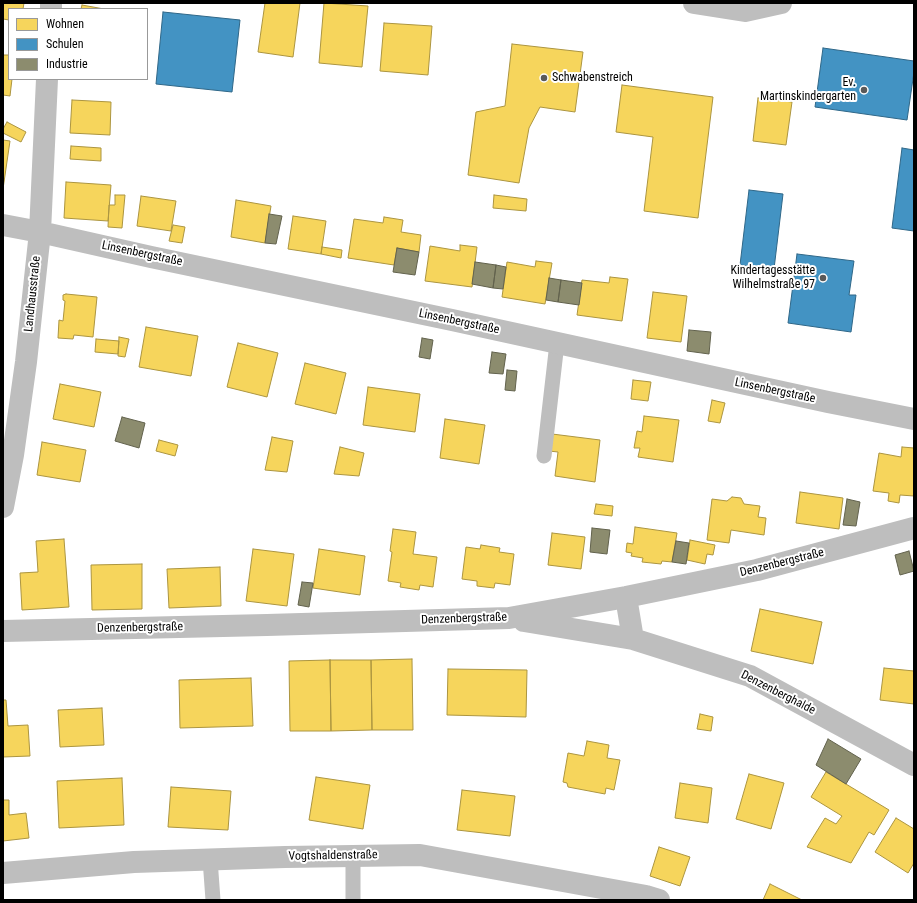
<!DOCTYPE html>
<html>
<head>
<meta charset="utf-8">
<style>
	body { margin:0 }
	#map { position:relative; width:917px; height:903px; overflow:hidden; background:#fff; font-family:"Roboto Condensed",sans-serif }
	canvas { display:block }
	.frame { position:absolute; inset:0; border:4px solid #000; pointer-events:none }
	.legend { position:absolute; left:8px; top:8px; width:140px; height:72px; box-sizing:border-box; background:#fff; border:1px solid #999; margin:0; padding:5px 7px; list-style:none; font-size:12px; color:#000 }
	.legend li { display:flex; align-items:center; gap:8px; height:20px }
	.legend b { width:20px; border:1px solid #999 }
</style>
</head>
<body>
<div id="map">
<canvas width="917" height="903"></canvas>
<div class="frame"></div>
<ul class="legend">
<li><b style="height:11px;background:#f6d55c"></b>Wohnen</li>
<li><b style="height:11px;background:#4393c3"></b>Schulen</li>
<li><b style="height:11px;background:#8c8c6e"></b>Industrie</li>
</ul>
</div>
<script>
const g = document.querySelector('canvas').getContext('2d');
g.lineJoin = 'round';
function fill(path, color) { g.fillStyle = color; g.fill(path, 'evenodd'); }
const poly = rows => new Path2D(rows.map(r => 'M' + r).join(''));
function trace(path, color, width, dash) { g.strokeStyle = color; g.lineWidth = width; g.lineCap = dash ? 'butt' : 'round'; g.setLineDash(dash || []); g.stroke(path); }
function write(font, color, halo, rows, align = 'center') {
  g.font = font + ' "Roboto Condensed",sans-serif'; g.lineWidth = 4; g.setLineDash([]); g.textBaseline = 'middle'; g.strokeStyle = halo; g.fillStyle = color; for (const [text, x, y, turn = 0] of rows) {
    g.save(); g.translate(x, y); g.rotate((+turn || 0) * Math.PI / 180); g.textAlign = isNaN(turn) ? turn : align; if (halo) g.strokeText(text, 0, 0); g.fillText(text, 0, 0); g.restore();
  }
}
const homes = poly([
	[3,3,24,3,23,9,9,9,9,20,3,19,3,3],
	[265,3,300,3,293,57,258,52,265,3],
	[324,3,368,6,362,67,319,63,324,3],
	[82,5,104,9,81,9,82,5],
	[384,23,432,26,428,75,380,71,384,23],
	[512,44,583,52,575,112,540,107,529,128,519,183,468,175,476,112,505,106,512,44],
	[3,55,9,55,9,79,12,79,10,96,3,95,3,55],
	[622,85,713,97,698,218,644,211,653,137,616,132,622,85],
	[758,98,792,102,786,145,753,141,758,98],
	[72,100,111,102,110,135,70,133,72,100],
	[7,122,26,132,21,142,3,133,3,129,7,122],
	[3,140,10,141,3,189,3,140],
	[71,146,101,148,101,161,70,159,71,146],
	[66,182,111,185,108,221,64,218,66,182],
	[115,195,125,195,122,228,108,227,109,205,115,205,115,195],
	[494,195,527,199,526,211,493,208,494,195],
	[141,196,176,201,171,231,137,226,141,196],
	[236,200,271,206,265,243,231,237,236,200],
	[293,216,326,221,321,254,288,249,293,216],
	[384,217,403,220,401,232,421,235,419,252,397,248,394,265,348,258,354,219,383,223,384,217],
	[173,225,185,227,182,243,169,241,173,225],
	[460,245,477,247,472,287,425,281,430,246,460,251,460,245],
	[322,247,342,250,341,258,321,254,322,247],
	[536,261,552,263,545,304,502,297,507,262,535,267,536,261],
	[610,277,628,279,622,321,577,315,582,280,609,283,610,277],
	[653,292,687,296,681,342,647,338,653,292],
	[66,294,97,297,93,337,74,335,73,339,58,338,59,320,63,321,65,301,63,300,63,295,66,294],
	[146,327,198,336,191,376,139,367,146,327],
	[119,337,129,339,125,357,118,356,119,337],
	[96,339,119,341,118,354,95,352,96,339],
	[238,343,278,353,267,397,227,387,238,343],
	[305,363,346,373,336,414,295,404,305,363],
	[633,380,651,382,648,401,631,399,633,380],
	[60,384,101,392,94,427,53,419,60,384],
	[368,387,420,394,415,432,363,425,368,387],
	[712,400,725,403,720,423,708,421,712,400],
	[644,416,679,420,673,462,638,457,640,448,634,448,637,431,642,432,644,416],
	[445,419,485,425,479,464,440,458,445,419],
	[552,434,600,440,595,482,555,476,558,452,549,451,552,434],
	[272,437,293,441,287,472,265,470,272,437],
	[159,440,178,445,175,456,156,451,159,440],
	[42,442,86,450,80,482,37,475,42,442],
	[340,447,364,453,359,476,334,474,340,447],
	[902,447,914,448,914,496,900,495,899,503,888,501,889,493,873,491,879,453,901,457,902,447],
	[800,492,843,498,839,529,796,523,800,492],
	[732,497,741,498,744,504,760,506,758,517,766,518,764,535,731,530,729,543,707,540,712,499,727,501,732,497],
	[596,504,613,506,612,516,594,514,596,504],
	[635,527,677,533,672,562,662,561,661,564,642,562,643,558,631,556,632,553,626,552,627,543,633,544,635,527],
	[393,529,416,532,413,554,437,557,433,587,420,585,419,590,400,587,401,583,388,581,392,552,390,551,393,529],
	[552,533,585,537,581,569,548,565,552,533],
	[64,539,69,607,22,610,20,573,38,572,36,541,64,539],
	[690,540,715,545,713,555,707,554,705,564,687,560,690,540],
	[481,545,500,548,499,552,514,554,510,585,495,583,494,588,477,586,477,581,462,579,466,547,480,549,481,545],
	[253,549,294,554,287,606,246,601,253,549],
	[319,549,365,556,360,595,313,588,319,549],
	[142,564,142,609,92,610,91,565,142,564],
	[220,567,221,606,169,608,167,569,220,567],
	[760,609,822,622,813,664,751,651,760,609],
	[412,659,413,730,372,730,371,660,412,659],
	[330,660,331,731,290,731,289,661,330,660],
	[330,660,371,660,372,730,331,731,330,660],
	[884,668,914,671,914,704,880,700,884,668],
	[448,669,527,670,526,717,447,715,448,669],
	[251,678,253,726,180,728,179,680,251,678],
	[3,700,6,700,8,726,28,725,30,756,3,757,3,700],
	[102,708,104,745,60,747,58,710,102,708],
	[700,714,713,717,711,731,697,729,700,714],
	[587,741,609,745,607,758,620,760,614,790,606,788,605,794,568,787,567,783,563,782,568,753,584,756,587,741],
	[826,772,889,810,874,835,869,832,851,863,807,847,825,818,836,824,842,816,811,797,826,772],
	[749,774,784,783,771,829,736,819,749,774],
	[316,777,370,785,363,829,309,820,316,777],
	[122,778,124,825,59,828,57,781,122,778],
	[680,783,712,788,708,823,675,818,680,783],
	[171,787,231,791,228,830,168,827,171,787],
	[462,790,515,796,510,836,457,830,462,790],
	[3,800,9,800,9,815,26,813,29,838,3,841,3,800],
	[896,818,914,829,914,863,908,873,875,852,896,818],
	[659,847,690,857,680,886,650,876,659,847],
	[770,884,802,900,763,900,770,884]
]);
const schools = poly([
	[163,12,240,20,232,92,156,84,163,12],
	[823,48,914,61,914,72,907,120,815,107,823,48],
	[902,148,914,150,914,231,892,228,902,148],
	[749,190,783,194,774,269,740,265,749,190],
	[797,254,854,261,849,295,856,295,851,332,788,323,797,254]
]);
const industry = poly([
	[269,214,282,216,276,244,265,243,269,214],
	[397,248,419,252,415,275,393,272,397,248],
	[475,262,496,265,493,288,472,284,475,262],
	[496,265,506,267,503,289,493,288,496,265],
	[549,278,561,280,558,302,546,300,549,278],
	[561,280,582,283,579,305,558,302,561,280],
	[689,330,711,332,709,354,687,351,689,330],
	[422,338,433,340,430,359,419,357,422,338],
	[492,352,506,354,503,374,489,373,492,352],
	[507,370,517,371,515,391,505,390,507,370],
	[122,417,145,423,139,448,115,441,122,417],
	[847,499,860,502,856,526,843,525,847,499],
	[592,528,610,530,607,554,590,552,592,528],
	[676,541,689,543,686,564,672,562,676,541],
	[909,551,914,571,900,575,895,555,909,551],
	[302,582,313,583,309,607,298,605,302,582],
	[828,739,861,759,846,784,816,765,828,739]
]);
const service = poly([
	[544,456,557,343],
	[353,856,353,900],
	[210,859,213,900]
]);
const minor = poly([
	[694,3,745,11,781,3],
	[51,9,51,3],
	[3,225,40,232,151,257,452,320,828,402,914,419],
	[3,507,13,455,26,362,40,232,47,79],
	[626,597,633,639],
	[524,621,633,639,750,676,914,765],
	[3,631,267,625,509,618,626,597,757,570,914,528],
	[3,873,134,862,285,857,420,855,646,896,659,900]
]);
const markers = [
	[544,78,4,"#595959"],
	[864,90,4,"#595959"],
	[823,278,4,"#595959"]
];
const poiNames = [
	["Schwabenstreich",552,78,"left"],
	["Ev.",856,83],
	["Martinskindergarten",856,97],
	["Kindertagesstätte",815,271],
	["Wilhelmstraße 97",815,285]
];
const streetNames = [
	["Linsenbergstraße",142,254,12],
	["Landhausstraße",33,294,-84],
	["Linsenbergstraße",459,322,12],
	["Linsenbergstraße",775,391,12],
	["Denzenbergstraße",782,563,-14],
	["Denzenbergstraße",464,619,-2],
	["Denzenbergstraße",140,628,-1],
	["Denzenberghalde",778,693,27],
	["Vogtshaldenstraße",333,856,-1]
];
fill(homes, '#f6d55c');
trace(homes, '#ac9540', 1);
fill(schools, '#4393c3');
trace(schools, '#2f6788', 1);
fill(industry, '#8c8c6e');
trace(industry, '#62624d', 1);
trace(service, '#bebebe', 15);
trace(minor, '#bebebe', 22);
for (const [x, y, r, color] of markers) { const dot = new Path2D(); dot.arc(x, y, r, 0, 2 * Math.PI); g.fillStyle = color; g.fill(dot); trace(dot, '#fff', 1.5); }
write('12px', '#000', '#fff', poiNames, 'right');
write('12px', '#000', '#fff', streetNames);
</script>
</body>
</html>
